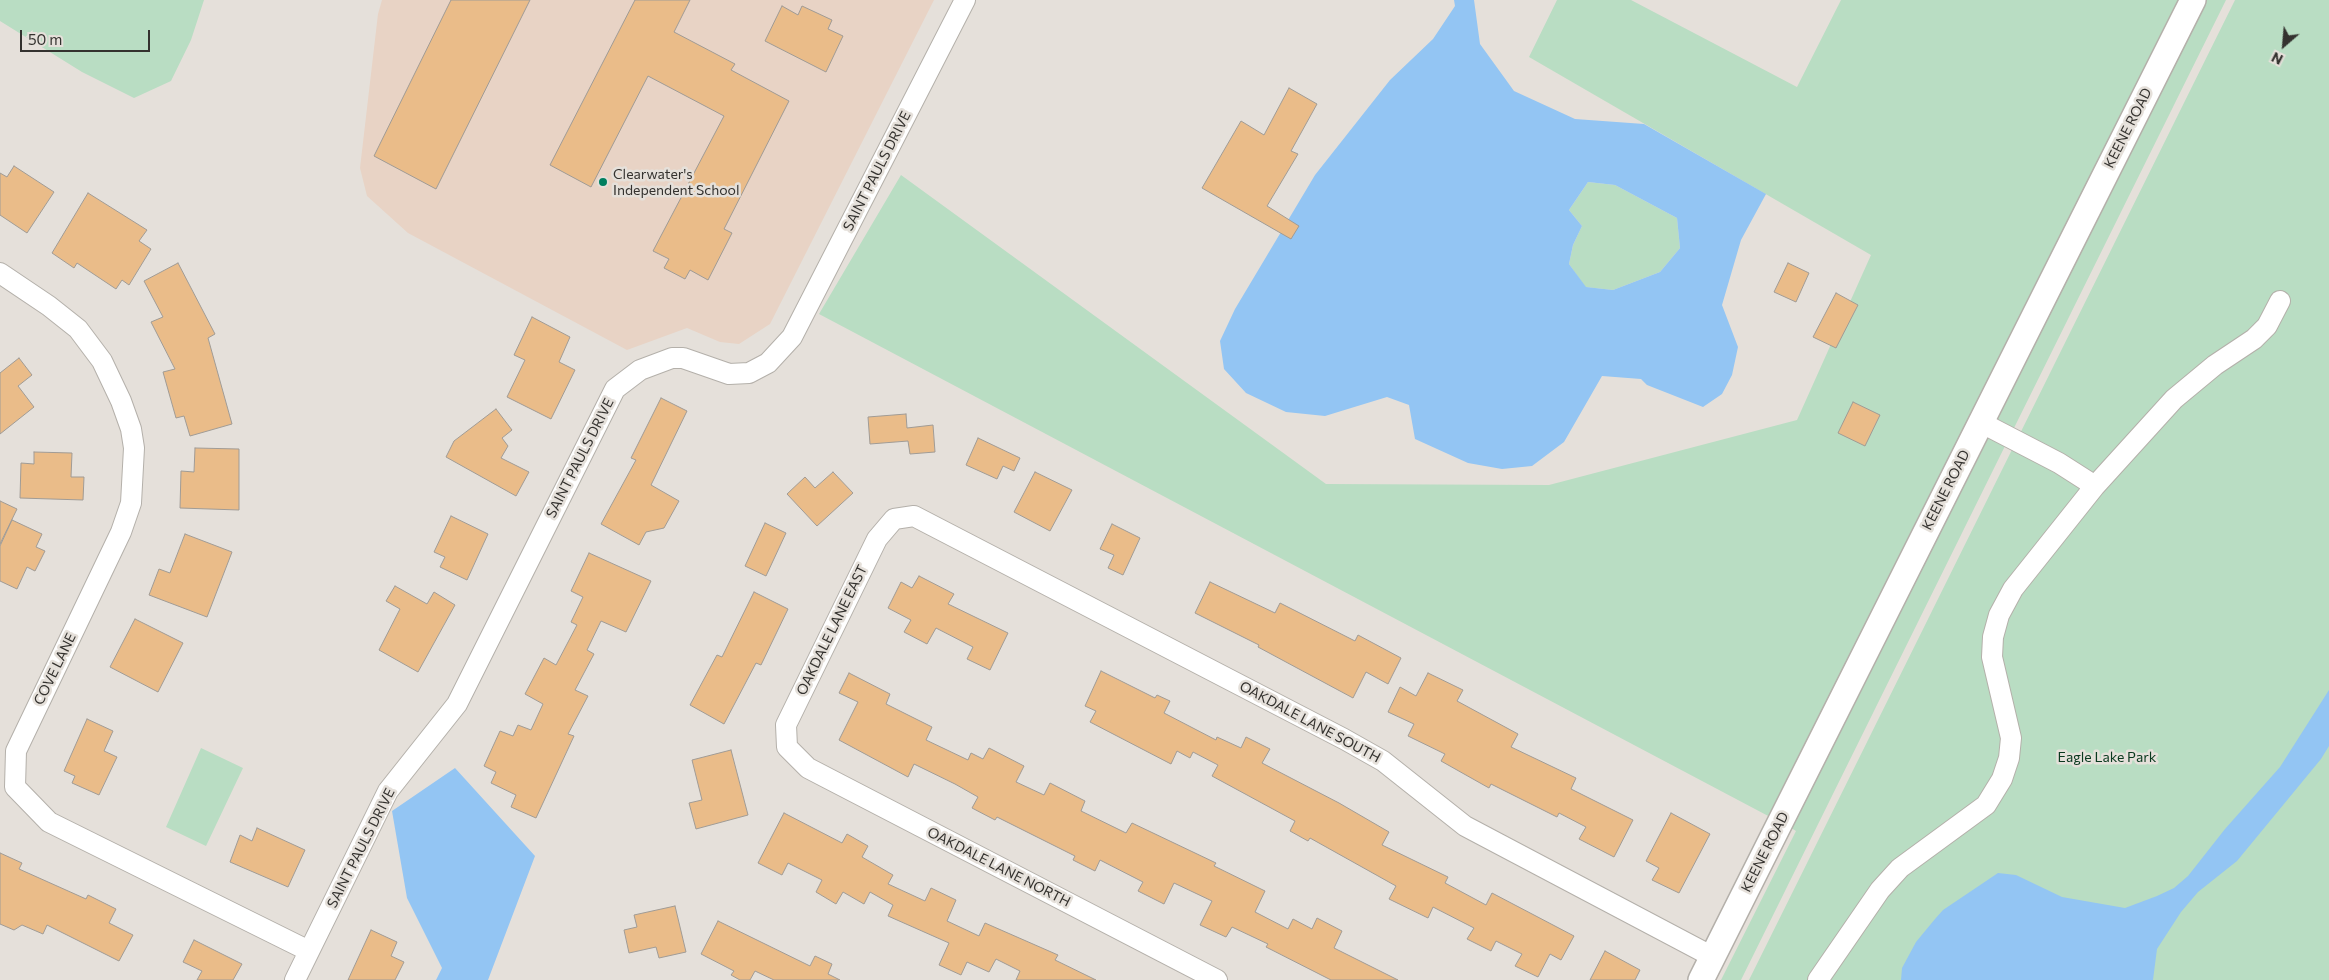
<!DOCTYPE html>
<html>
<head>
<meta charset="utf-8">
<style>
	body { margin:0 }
	#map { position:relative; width:2329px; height:980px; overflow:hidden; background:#e5e0da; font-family:Commissioner,sans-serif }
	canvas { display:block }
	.north { position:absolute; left:2259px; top:20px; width:50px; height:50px; -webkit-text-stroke:4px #e5e0da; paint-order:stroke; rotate:207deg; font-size:14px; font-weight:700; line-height:20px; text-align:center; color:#34322f }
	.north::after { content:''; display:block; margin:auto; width:18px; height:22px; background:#34322f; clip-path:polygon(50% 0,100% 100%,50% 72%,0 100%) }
	.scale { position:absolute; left:20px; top:30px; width:130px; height:22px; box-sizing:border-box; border:2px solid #34322f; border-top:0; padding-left:6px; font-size:15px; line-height:18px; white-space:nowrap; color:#34322f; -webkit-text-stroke:4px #e5e0da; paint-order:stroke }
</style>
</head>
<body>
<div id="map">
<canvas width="2329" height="980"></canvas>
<div class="north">N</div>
<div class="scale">50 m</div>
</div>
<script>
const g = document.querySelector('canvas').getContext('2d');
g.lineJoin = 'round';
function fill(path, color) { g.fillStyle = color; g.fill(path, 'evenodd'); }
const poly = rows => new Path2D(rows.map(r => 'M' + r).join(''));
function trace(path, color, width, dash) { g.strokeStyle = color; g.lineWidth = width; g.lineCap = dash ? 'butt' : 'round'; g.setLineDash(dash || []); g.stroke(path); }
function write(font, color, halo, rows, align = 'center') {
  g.font = font + ' Commissioner,sans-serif'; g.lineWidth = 5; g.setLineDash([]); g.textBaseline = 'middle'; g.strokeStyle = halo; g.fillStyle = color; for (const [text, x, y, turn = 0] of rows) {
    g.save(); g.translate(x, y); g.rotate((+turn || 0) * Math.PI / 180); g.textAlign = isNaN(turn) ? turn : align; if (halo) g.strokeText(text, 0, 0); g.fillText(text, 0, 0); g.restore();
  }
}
const education = poly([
	[382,0,934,0,770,324,739,344,720,342,687,328,627,350,408,233,367,196,360,168,378,14]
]);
const green = poly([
	[0,0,204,0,191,40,171,81,134,98,82,72,0,21],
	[1557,0,1631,0,1797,87,1841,0,2183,0,1772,818,819,314,901,175,1326,484,1549,485,1797,420,1871,255,1529,57],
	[2204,0,2226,0,2014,428,1993,417],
	[2235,0,2329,0,2329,980,1749,980],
	[1588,182,1615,185,1677,218,1680,248,1660,272,1613,290,1585,287,1569,264,1573,245,1582,226,1569,210],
	[1983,435,2005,446,1741,980,1721,980,1796,831,1788,826],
	[201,748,243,768,206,846,166,827]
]);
const water = poly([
	[1454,0,1474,0,1480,44,1514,91,1575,119,1644,124,1766,194,1741,240,1722,305,1738,347,1732,375,1722,394,1703,407,1647,385,1641,379,1602,376,1564,442,1532,466,1502,469,1468,463,1415,439,1409,405,1387,397,1325,416,1286,412,1246,393,1224,369,1220,341,1235,309,1315,175,1390,80,1433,39,1455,6],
	[1588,182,1615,185,1677,218,1680,248,1660,272,1613,290,1586,287,1569,264,1573,245,1582,226,1569,210],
	[2329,690,2329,746,2321,759,2237,861,2198,892,2181,912,2157,949,2153,980,1901,980,1902,968,1916,942,1935,919,1943,910,1998,873,2016,875,2062,897,2125,908,2157,896,2174,888,2188,876,2225,829,2280,767],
	[455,768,535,856,488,980,436,980,442,968,407,898,392,811]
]);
const building = poly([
	[451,0,530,0,436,189,374,156,451,0],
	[635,0,690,0,674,32,735,64,731,70,789,101,724,229,732,233,708,280,690,270,685,279,664,268,669,259,653,251,724,116,648,76,591,187,550,165,635,0],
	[782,6,798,15,802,6,832,20,828,29,843,36,826,72,765,41,782,6],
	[1289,88,1317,104,1291,151,1298,154,1267,206,1299,226,1291,239,1202,188,1241,121,1264,135,1289,88],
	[14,166,54,192,27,233,0,215,0,173,7,177,14,166],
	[88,193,147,230,139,241,151,249,129,285,122,280,116,289,77,263,74,268,52,253,88,193],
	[178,263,215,334,208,338,232,424,190,436,184,416,176,418,163,372,175,369,151,322,163,317,144,281,178,263],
	[1788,263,1809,273,1796,302,1774,292,1788,263],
	[1836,293,1858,305,1836,348,1813,337,1836,293],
	[532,317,570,337,559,362,575,370,551,419,507,397,525,360,514,355,532,317],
	[19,358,32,375,18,386,34,407,0,434,0,373,19,358],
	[661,398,687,411,651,485,679,501,664,528,646,532,639,545,601,524,636,460,631,458,661,398],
	[1853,402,1880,415,1865,446,1838,433,1853,402],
	[496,409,512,430,502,438,508,446,501,458,529,472,516,496,446,457,454,441,496,409],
	[906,414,907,428,933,425,935,452,910,454,908,441,870,444,868,417,906,414],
	[978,438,1020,458,1014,471,1003,466,997,479,966,465,978,438],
	[195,448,239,449,239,510,180,508,181,471,194,472,195,448],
	[34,452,72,453,71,477,84,477,83,500,20,498,21,463,34,464,34,452],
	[833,472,853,493,817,526,787,494,805,477,815,488,833,472],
	[1035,472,1072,490,1050,531,1014,512,1035,472],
	[0,501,17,509,0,544,0,501],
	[451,516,488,534,467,580,440,567,445,557,434,552,451,516],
	[12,520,42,534,36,547,45,551,35,571,27,567,17,589,0,581,0,546,12,520],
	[765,523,786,533,766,576,745,566,765,523],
	[1112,524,1140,538,1123,575,1108,568,1114,555,1100,549,1112,524],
	[185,534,232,552,207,617,149,595,159,569,170,573,185,534],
	[589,553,651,581,626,632,601,621,587,650,594,654,575,690,588,696,568,734,574,736,536,818,511,807,516,795,491,783,496,772,484,766,500,731,513,736,518,725,531,730,543,704,525,694,544,658,556,665,577,625,571,622,583,597,571,591,589,553],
	[919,576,954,594,948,604,1008,633,990,670,967,659,973,647,936,628,927,644,904,632,911,620,888,608,901,582,912,588,919,576],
	[1210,582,1275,613,1280,603,1355,641,1358,635,1401,658,1388,684,1366,672,1353,698,1258,647,1259,645,1195,613,1210,582],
	[395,586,427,604,434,592,455,605,418,672,379,650,400,609,386,601,395,586],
	[754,592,788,609,761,665,756,663,724,724,690,705,717,655,722,657,754,592],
	[135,619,183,643,158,692,110,667,135,619],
	[1101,671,1155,698,1157,695,1170,701,1164,713,1216,740,1217,737,1241,748,1246,737,1270,749,1262,763,1339,803,1389,832,1382,845,1448,877,1445,883,1486,905,1492,893,1574,936,1561,960,1550,954,1538,977,1515,966,1522,954,1496,941,1491,951,1467,939,1474,928,1433,907,1428,918,1389,899,1396,886,1310,838,1308,841,1290,831,1295,821,1212,776,1218,765,1193,752,1190,758,1177,751,1171,764,1090,722,1096,711,1085,706,1101,671],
	[849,673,890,694,886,704,932,727,926,740,968,760,971,753,983,759,989,748,1024,766,1016,782,1044,795,1050,783,1085,801,1081,811,1126,833,1132,823,1216,863,1214,866,1265,891,1255,912,1288,929,1293,919,1312,929,1317,918,1342,931,1334,948,1398,980,1331,980,1266,947,1268,944,1232,927,1226,937,1200,925,1212,901,1174,883,1164,904,1138,891,1143,882,1100,860,1095,871,1073,860,1075,856,997,817,995,820,972,808,978,797,955,784,914,764,908,777,839,740,858,702,839,693,849,673],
	[1428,673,1463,690,1457,701,1518,734,1511,747,1576,778,1571,789,1633,820,1614,857,1579,839,1586,827,1559,813,1557,817,1491,784,1489,788,1441,761,1445,754,1408,736,1414,724,1388,712,1400,687,1416,696,1428,673],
	[87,719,113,731,104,751,117,757,99,795,72,783,75,776,64,771,87,719],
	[731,750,748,815,696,829,689,803,702,800,692,760,731,750],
	[784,813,842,843,847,834,868,846,862,857,893,875,888,884,925,901,931,888,956,900,947,921,979,936,985,923,1058,955,1055,960,1096,980,1016,980,1020,971,996,959,989,972,967,962,961,975,939,965,949,943,888,916,893,905,870,892,864,904,843,892,836,904,816,892,822,880,788,863,782,875,758,863,784,813],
	[1671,813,1710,834,1679,893,1652,880,1659,868,1646,861,1671,813],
	[257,828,305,850,288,887,230,862,240,835,252,841,257,828],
	[0,853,22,863,19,869,86,899,88,895,116,909,109,923,133,935,119,961,47,925,43,934,22,925,14,930,0,924,0,853],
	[675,906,686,952,659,958,656,947,629,953,624,930,637,927,634,915,675,906],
	[718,921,810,966,815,956,832,964,828,974,840,980,774,980,755,971,750,980,740,980,731,975,734,971,701,954,718,921],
	[371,930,397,942,391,956,404,962,395,980,348,980,371,930],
	[194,940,242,964,233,980,197,980,202,971,183,962,194,940],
	[1605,951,1640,970,1635,980,1590,980,1605,951]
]);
const minor = poly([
	[0,273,49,306,78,329,102,361,121,401,131,429,134,448,131,503,121,532,16,751,15,787,49,822,309,951],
	[1980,422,2059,463,2095,486],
	[295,980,388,791,457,704,615,389,640,370,672,358,683,358,729,374,749,373,768,363,792,337,965,0],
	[1217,980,808,768,787,747,786,725,877,539,894,519,914,516,1344,739,1383,761,1465,826,1713,957],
	[1818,980,1880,890,1900,868,1986,805,2002,779,2009,758,2011,738,1992,657,1993,637,1999,615,2013,589,2095,486,2174,399,2215,365,2254,339,2267,326,2280,301]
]);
const major = poly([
	[1701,980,2193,0]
]);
const markers = [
	[603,182,5,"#007f5f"]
];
const streetNames = [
	["KEENE ROAD",2128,128,-63],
	["SAINT PAULS DRIVE",877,171,-63],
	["SAINT PAULS DRIVE",580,458,-63],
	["KEENE ROAD",1946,490,-63],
	["OAKDALE LANE EAST",832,630,-64],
	["COVE LANE",55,669,-64],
	["OAKDALE LANE SOUTH",1310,722,28],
	["SAINT PAULS DRIVE",361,848,-63],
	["KEENE ROAD",1765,852,-63],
	["OAKDALE LANE NORTH",999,867,27]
];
const poiNames = [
	["Clearwater's",613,174],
	["Independent School",613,190]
];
const parkNames = [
	["Eagle Lake Park",2107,757]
];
fill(education, '#e8d3c5');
fill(green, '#b9ddc3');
fill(water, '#93c5f3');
fill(building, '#eabc89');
trace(building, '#a09b95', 1);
trace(minor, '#b4b0aa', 22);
trace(major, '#b4b0aa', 28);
trace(minor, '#fff', 20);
trace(major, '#fff', 25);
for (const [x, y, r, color] of markers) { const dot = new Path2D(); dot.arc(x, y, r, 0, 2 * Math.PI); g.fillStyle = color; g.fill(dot); trace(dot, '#e5e0da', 2); }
write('14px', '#34322f', '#e5e0da', streetNames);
write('14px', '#34322f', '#e5e0da', poiNames, 'left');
write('14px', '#09391e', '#e5e0da', parkNames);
</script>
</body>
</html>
